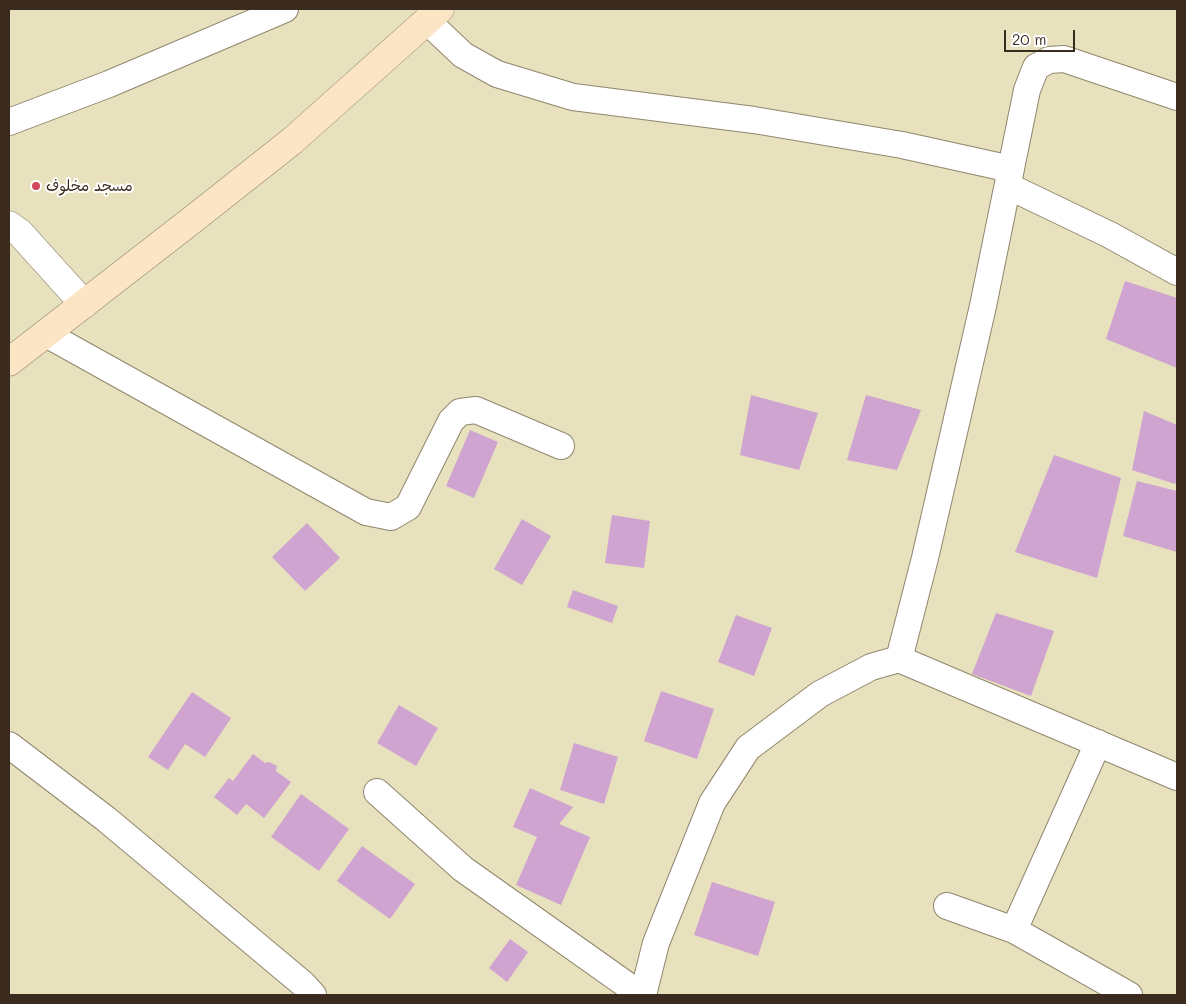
<!DOCTYPE html>
<html>
<head>
<meta charset="utf-8">
<style>
	body { margin:0 }
	#map { position:relative; width:1186px; height:1004px; overflow:hidden; background:#e7e1bd; font-family:Mali,sans-serif }
	canvas { display:block }
	.frame { position:absolute; inset:0; border:10px solid #3b2a1e; pointer-events:none }
	.scale { position:absolute; left:1004px; top:30px; width:71px; height:22px; box-sizing:border-box; border:2px solid #3b2a1e; border-top:0; padding-left:6px; font-size:15px; line-height:18px; white-space:nowrap; color:#3b2a1e; -webkit-text-stroke:4px #fff; paint-order:stroke }
</style>
</head>
<body>
<div id="map">
<canvas width="1186" height="1004"></canvas>
<div class="frame"></div>
<div class="scale">20 m</div>
</div>
<script>
const g = document.querySelector('canvas').getContext('2d');
g.lineJoin = 'round';
function fill(path, color) { g.fillStyle = color; g.fill(path, 'evenodd'); }
const poly = rows => new Path2D(rows.map(r => 'M' + r).join(''));
function trace(path, color, width, dash) { g.strokeStyle = color; g.lineWidth = width; g.lineCap = dash ? 'butt' : 'round'; g.setLineDash(dash || []); g.stroke(path); }
function write(font, color, halo, rows, align = 'center') {
  g.font = font + ' Mali,"Playpen Sans Arabic",sans-serif'; g.lineWidth = 4; g.setLineDash([]); g.textBaseline = 'middle'; g.strokeStyle = halo; g.fillStyle = color; for (const [text, x, y, turn = 0] of rows) {
    g.save(); g.translate(x, y); g.rotate((+turn || 0) * Math.PI / 180); g.textAlign = isNaN(turn) ? turn : align; if (halo) g.strokeText(text, 0, 0); g.fillText(text, 0, 0); g.restore();
  }
}
const building = poly([
	[1125,281,1177,298,1177,368,1106,339],
	[751,395,818,413,799,470,740,455],
	[866,395,921,410,897,470,847,460],
	[1144,411,1177,425,1177,480,1175,484,1132,470],
	[470,430,498,442,474,498,446,486],
	[1054,455,1121,478,1097,578,1015,552],
	[1137,481,1177,491,1177,552,1123,536],
	[612,515,650,521,644,568,605,563],
	[522,519,551,536,522,585,494,569],
	[307,523,340,558,305,591,272,557],
	[573,590,618,606,612,623,567,607],
	[996,613,1054,631,1031,696,972,674],
	[736,615,772,628,754,676,718,662],
	[661,691,714,709,697,759,644,741],
	[192,692,231,718,205,757,185,744,168,770,148,757],
	[399,705,438,728,416,766,377,743],
	[574,743,618,757,604,804,560,790],
	[253,754,265,763,269,762,277,766,276,771,291,782,264,818,246,804,237,815,214,797,229,778,233,781],
	[530,788,573,807,559,824,590,837,561,905,516,885,537,837,513,827],
	[301,794,349,829,319,871,271,837],
	[362,846,415,884,390,919,337,881],
	[712,882,775,902,758,956,694,935],
	[510,939,528,952,507,982,489,968]
]);
const minor = poly([
	[427,21,463,55,497,74,573,97,754,120,902,145,1011,169],
	[9,122,109,84,285,9],
	[1008,186,1110,235,1177,272],
	[46,334,366,512,391,517,408,507,451,421,460,412,476,410,561,446],
	[899,659,925,558,983,306,1027,90,1036,67,1049,60,1064,59,1177,97],
	[9,745,106,819,303,984,313,995],
	[377,792,463,869,641,995],
	[947,906,1014,930,1129,995],
	[1014,930,1098,743],
	[643,995,656,943,712,803,748,748,820,694,871,667,899,659,1177,777]
]);
const tertiary = poly([
	[9,225,20,233,84,304]
]);
const secondary = poly([
	[9,362,192,220,292,141,440,9]
]);
const markers = [
	[36,186,5,"#d1495b"]
];
const poiNames = [
	["مسجد مخلوف",46,186]
];
fill(building, '#cfa4d0');
trace(minor, '#91866e', 28);
trace(tertiary, '#91866e', 29);
trace(secondary, '#91866e', 29);
trace(minor, '#fff', 26);
trace(tertiary, '#fff', 28);
trace(secondary, '#fce5c4', 28);
for (const [x, y, r, color] of markers) { const dot = new Path2D(); dot.arc(x, y, r, 0, 2 * Math.PI); g.fillStyle = color; g.fill(dot); trace(dot, '#fff', 2); }
write('15px', '#3b2a1e', '#fff', poiNames, 'left');
</script>
</body>
</html>
